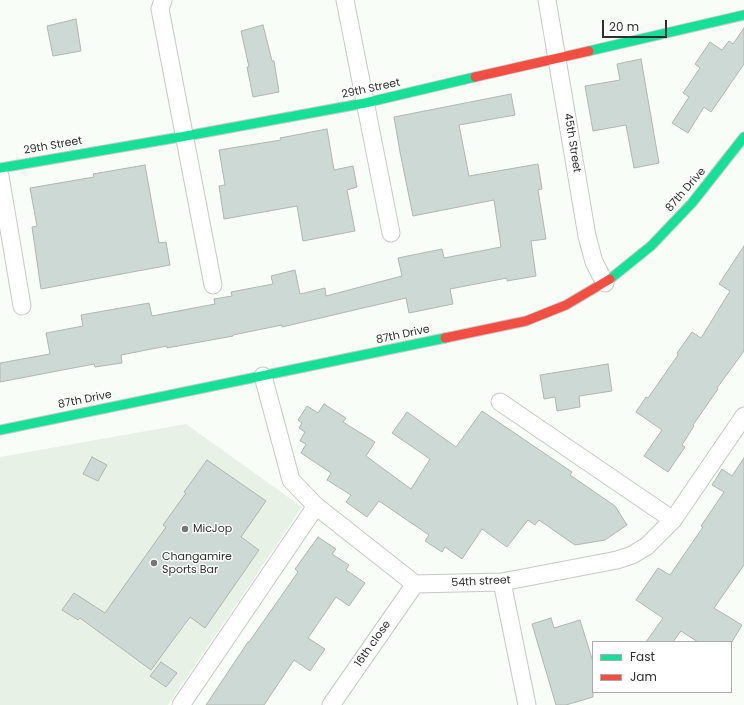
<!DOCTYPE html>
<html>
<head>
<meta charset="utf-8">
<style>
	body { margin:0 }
	#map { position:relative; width:744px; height:705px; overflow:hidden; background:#f8fdf7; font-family:Poppins,sans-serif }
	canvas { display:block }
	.legend { position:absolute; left:592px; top:641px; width:140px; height:52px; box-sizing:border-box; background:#fff; border:1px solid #abacab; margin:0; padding:5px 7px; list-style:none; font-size:12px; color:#2d302d }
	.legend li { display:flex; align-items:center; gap:8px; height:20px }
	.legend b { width:20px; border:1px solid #abacab }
	.scale { position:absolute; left:602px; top:20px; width:65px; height:18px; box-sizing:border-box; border:2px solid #2d302d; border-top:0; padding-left:5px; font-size:12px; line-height:14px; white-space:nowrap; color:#2d302d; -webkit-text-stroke:3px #fff; paint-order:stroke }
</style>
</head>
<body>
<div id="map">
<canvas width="744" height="705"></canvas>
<ul class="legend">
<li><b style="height:5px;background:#16e098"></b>Fast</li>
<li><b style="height:5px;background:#f24e42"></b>Jam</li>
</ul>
<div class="scale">20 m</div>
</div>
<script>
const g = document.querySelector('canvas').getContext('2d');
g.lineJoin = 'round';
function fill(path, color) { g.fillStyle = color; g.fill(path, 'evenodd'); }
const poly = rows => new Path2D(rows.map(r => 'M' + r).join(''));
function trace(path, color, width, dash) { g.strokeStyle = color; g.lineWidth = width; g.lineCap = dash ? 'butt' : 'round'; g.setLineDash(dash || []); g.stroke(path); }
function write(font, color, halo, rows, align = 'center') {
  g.font = font + ' Poppins,sans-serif'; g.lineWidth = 3; g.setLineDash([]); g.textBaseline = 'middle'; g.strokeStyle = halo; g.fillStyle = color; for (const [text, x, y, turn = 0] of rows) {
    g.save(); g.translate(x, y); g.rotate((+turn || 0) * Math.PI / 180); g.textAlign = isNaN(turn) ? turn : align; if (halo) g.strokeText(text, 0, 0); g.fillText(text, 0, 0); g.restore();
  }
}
const built = poly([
	[186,424,302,507,168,705,0,705,0,457]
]);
const building = poly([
	[76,19,81,51,53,56,47,26,76,19],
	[263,25,272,61,274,61,279,92,253,97,247,67,249,67,241,31,263,25],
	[744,28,744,64,711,112,704,107,688,133,672,123,689,97,683,93,700,68,695,64,710,42,722,50,729,41,733,44,744,28],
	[641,59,659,163,634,168,626,125,593,131,585,86,620,80,617,64,641,59],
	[511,94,515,115,459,125,469,176,538,164,542,189,538,190,546,239,531,241,536,276,507,281,507,278,450,289,453,304,409,313,406,298,282,327,282,325,233,335,233,336,167,348,167,346,121,355,122,363,95,367,94,364,0,382,0,363,50,354,46,333,83,326,81,315,149,303,152,316,215,304,214,299,232,296,231,292,273,284,271,276,295,270,300,294,325,288,326,296,402,276,398,258,442,249,444,258,501,247,494,200,413,216,400,152,394,117,511,94],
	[327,129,334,170,353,166,357,187,347,190,355,231,303,241,297,206,224,219,219,186,225,185,219,150,281,140,280,138,327,129],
	[145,165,159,243,166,242,170,265,41,289,32,227,37,226,30,188,94,177,93,174,145,165],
	[744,246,744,351,717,388,718,389,693,425,694,426,682,445,685,447,668,472,644,456,662,430,636,412,646,397,648,398,678,355,677,353,692,332,701,338,730,291,719,284,744,246],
	[608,364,612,391,579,396,580,407,557,411,555,397,544,399,540,375,608,364],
	[324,404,346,418,343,422,375,442,366,456,411,489,430,459,392,433,407,412,456,447,482,411,572,472,570,475,615,506,627,525,605,540,575,545,539,520,535,525,528,520,507,547,482,529,462,559,445,547,442,552,425,541,429,535,379,501,367,517,346,502,351,495,327,480,331,473,301,453,306,444,300,441,305,432,299,428,302,423,298,420,307,406,318,413,324,404],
	[92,457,107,465,98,481,83,474,92,457],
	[744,458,744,565,714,608,742,625,732,642,698,642,681,631,673,642,646,642,663,618,636,600,658,568,670,575,703,527,701,526,724,492,712,485,722,469,732,476,744,458],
	[207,460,266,501,241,537,259,550,205,628,190,617,151,670,80,618,78,620,62,610,74,593,105,613,166,527,163,525,186,493,184,492,207,460],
	[318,537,336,549,332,554,349,565,346,570,365,583,349,606,336,597,308,638,325,649,310,671,294,660,264,705,206,705,248,642,249,642,298,572,295,569,318,537],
	[551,618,554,628,580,620,593,662,593,697,566,705,556,705,532,624,551,618],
	[161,662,177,673,166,687,150,676,161,662]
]);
const street = poly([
	[163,0,160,9,213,285],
	[345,0,391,233],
	[547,0,587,236,594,262,605,283],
	[0,176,22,306],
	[263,376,291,480,316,506,415,584,502,582,617,560,632,555,647,546,673,520,744,416],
	[500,402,673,520],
	[502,582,527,705],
	[181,705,316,506],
	[331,705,415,584]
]);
const fast = poly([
	[589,51,744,15],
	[0,168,186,136,365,103,475,77],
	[610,279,651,246,692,203,744,137],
	[0,430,445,338]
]);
const jam = poly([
	[475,77,589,51],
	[445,338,526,321,566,305,610,279]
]);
const markers = [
	[185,529,4,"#747874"],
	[154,563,4,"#747874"]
];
const streetNames = [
	["29th Street",371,89,-12],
	["45th Street",572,143,81],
	["29th Street",53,146,-10],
	["87th Drive",686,190,-49],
	["87th Drive",403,335,-12],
	["87th Drive",85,400,-11],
	["54th street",481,582,-3],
	["16th close",373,644,-55]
];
const poiNames = [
	["MicJop",193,529],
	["Changamire",162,557],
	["Sports Bar",162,570]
];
fill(built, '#e7f1e6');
fill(building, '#cdd9d4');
trace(building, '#b0b6b2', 1);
trace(street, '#c6cac6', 19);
trace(fast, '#c6cac6', 11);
trace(jam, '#c6cac6', 11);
trace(street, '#fefffe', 17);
trace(fast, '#16e098', 9);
trace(jam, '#f24e42', 9);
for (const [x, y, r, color] of markers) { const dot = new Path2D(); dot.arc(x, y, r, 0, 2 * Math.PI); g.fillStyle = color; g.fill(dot); trace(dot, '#fff', 1.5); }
write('11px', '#2d302d', '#fff', streetNames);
write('11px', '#2d302d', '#fff', poiNames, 'left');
</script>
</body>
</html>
